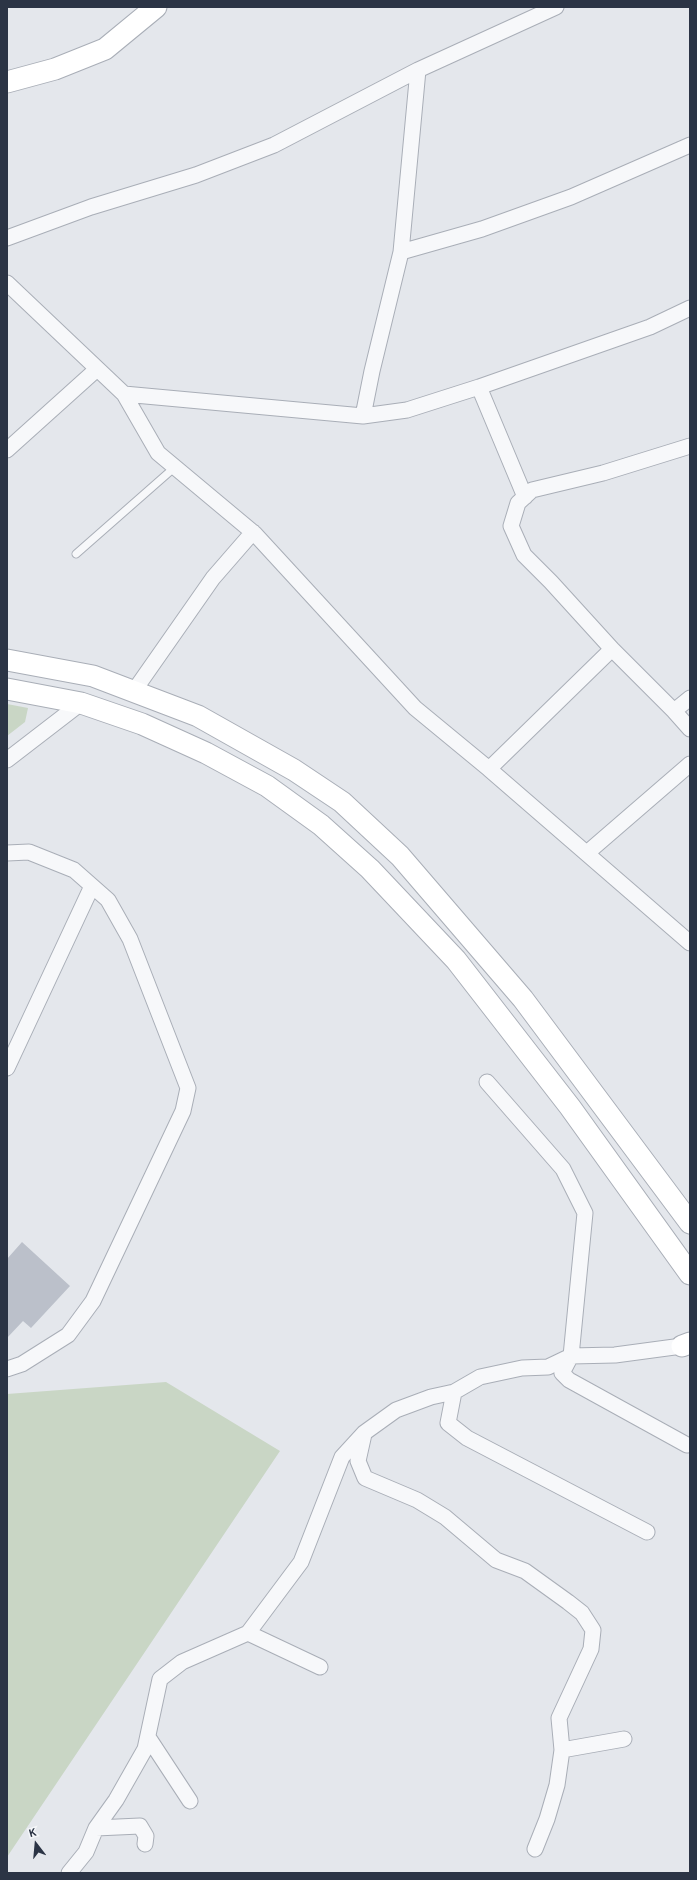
<!DOCTYPE html>
<html>
<head>
<meta charset="utf-8">
<style>
	body { margin:0 }
	#map { position:relative; width:697px; height:1880px; overflow:hidden; background:#e4e7ec; font-family:"DM Sans",sans-serif }
	canvas { display:block }
	.frame { position:absolute; inset:0; border:8px solid #2b3445; pointer-events:none }
	.north { position:absolute; left:16px; top:1824px; width:40px; height:40px; -webkit-text-stroke:3px #f4f6f9; paint-order:stroke; rotate:344deg; font-size:11px; font-weight:700; line-height:16px; text-align:center; color:#2b3445 }
	.north::after { content:''; display:block; margin:auto; width:14px; height:18px; background:#2b3445; clip-path:polygon(50% 0,100% 100%,50% 72%,0 100%) }
</style>
</head>
<body>
<div id="map">
<canvas width="697" height="1880"></canvas>
<div class="frame"></div>
<div class="north">K</div>
</div>
<script>
const g = document.querySelector('canvas').getContext('2d');
g.lineJoin = 'round';
function fill(path, color) { g.fillStyle = color; g.fill(path, 'evenodd'); }
const poly = rows => new Path2D(rows.map(r => 'M' + r).join(''));
function trace(path, color, width, dash) { g.strokeStyle = color; g.lineWidth = width; g.lineCap = dash ? 'butt' : 'round'; g.setLineDash(dash || []); g.stroke(path); }
const green = poly([
	[7,704,28,708,25,722,7,736],
	[166,1382,280,1451,7,1857,7,1394]
]);
const building = poly([
	[22,1242,70,1286,31,1328,23,1321,7,1338,7,1259]
]);
const lane = poly([
	[76,554,175,467]
]);
const street = poly([
	[7,238,91,207,196,175,274,145,418,70,556,7],
	[401,252,482,229,571,197,690,145],
	[7,283,124,394,158,453,255,534,415,708,489,769,690,943],
	[479,387,525,497],
	[124,394,363,416,407,410,479,387,650,327,690,308],
	[363,416,372,371,401,252,418,70],
	[690,446,603,473,532,490,518,503,511,526,524,555,551,582,612,649,674,711,690,729],
	[7,450,97,369],
	[134,691,213,578,253,532],
	[674,711,690,698],
	[7,760,81,703],
	[489,769,612,649],
	[7,853,29,852,74,870,108,900,130,939,188,1088,183,1111,93,1301,68,1335,22,1364,7,1369],
	[587,853,690,764],
	[7,1068,92,886],
	[487,1082,563,1169,585,1213,571,1356,562,1373,569,1380,687,1445],
	[364,1434,358,1461,365,1478,417,1500,445,1517,496,1560,525,1571,568,1602,582,1613,593,1630,591,1649,559,1718,562,1750,557,1785,547,1819,535,1849],
	[647,1532,467,1438,448,1423,454,1392,480,1377,522,1368,548,1367,571,1356,615,1355,682,1346],
	[248,1633,320,1667],
	[148,1737,190,1801],
	[562,1750,624,1739],
	[96,1828,140,1826,146,1836,145,1844],
	[69,1873,86,1852,96,1828,116,1800,145,1749,160,1679,182,1662,248,1633,301,1562,342,1457,364,1433,396,1410,431,1397,454,1392]
]);
const secondary = poly([
	[7,82,55,69,105,49,156,7],
	[7,660,93,676,198,716,294,770,342,802,400,856,523,999,690,1223],
	[7,689,81,703,142,724,206,753,267,786,321,825,370,869,456,960,570,1107,690,1274],
	[682,1346,690,1343]
]);
fill(green, '#c9d6c5');
fill(building, '#bbc0ca');
trace(lane, '#a9aeb7', 9);
trace(street, '#a9aeb7', 17);
trace(secondary, '#a9aeb7', 23);
trace(lane, '#f7f8fa', 7);
trace(street, '#f7f8fa', 15);
trace(secondary, '#fff', 21);
</script>
</body>
</html>
